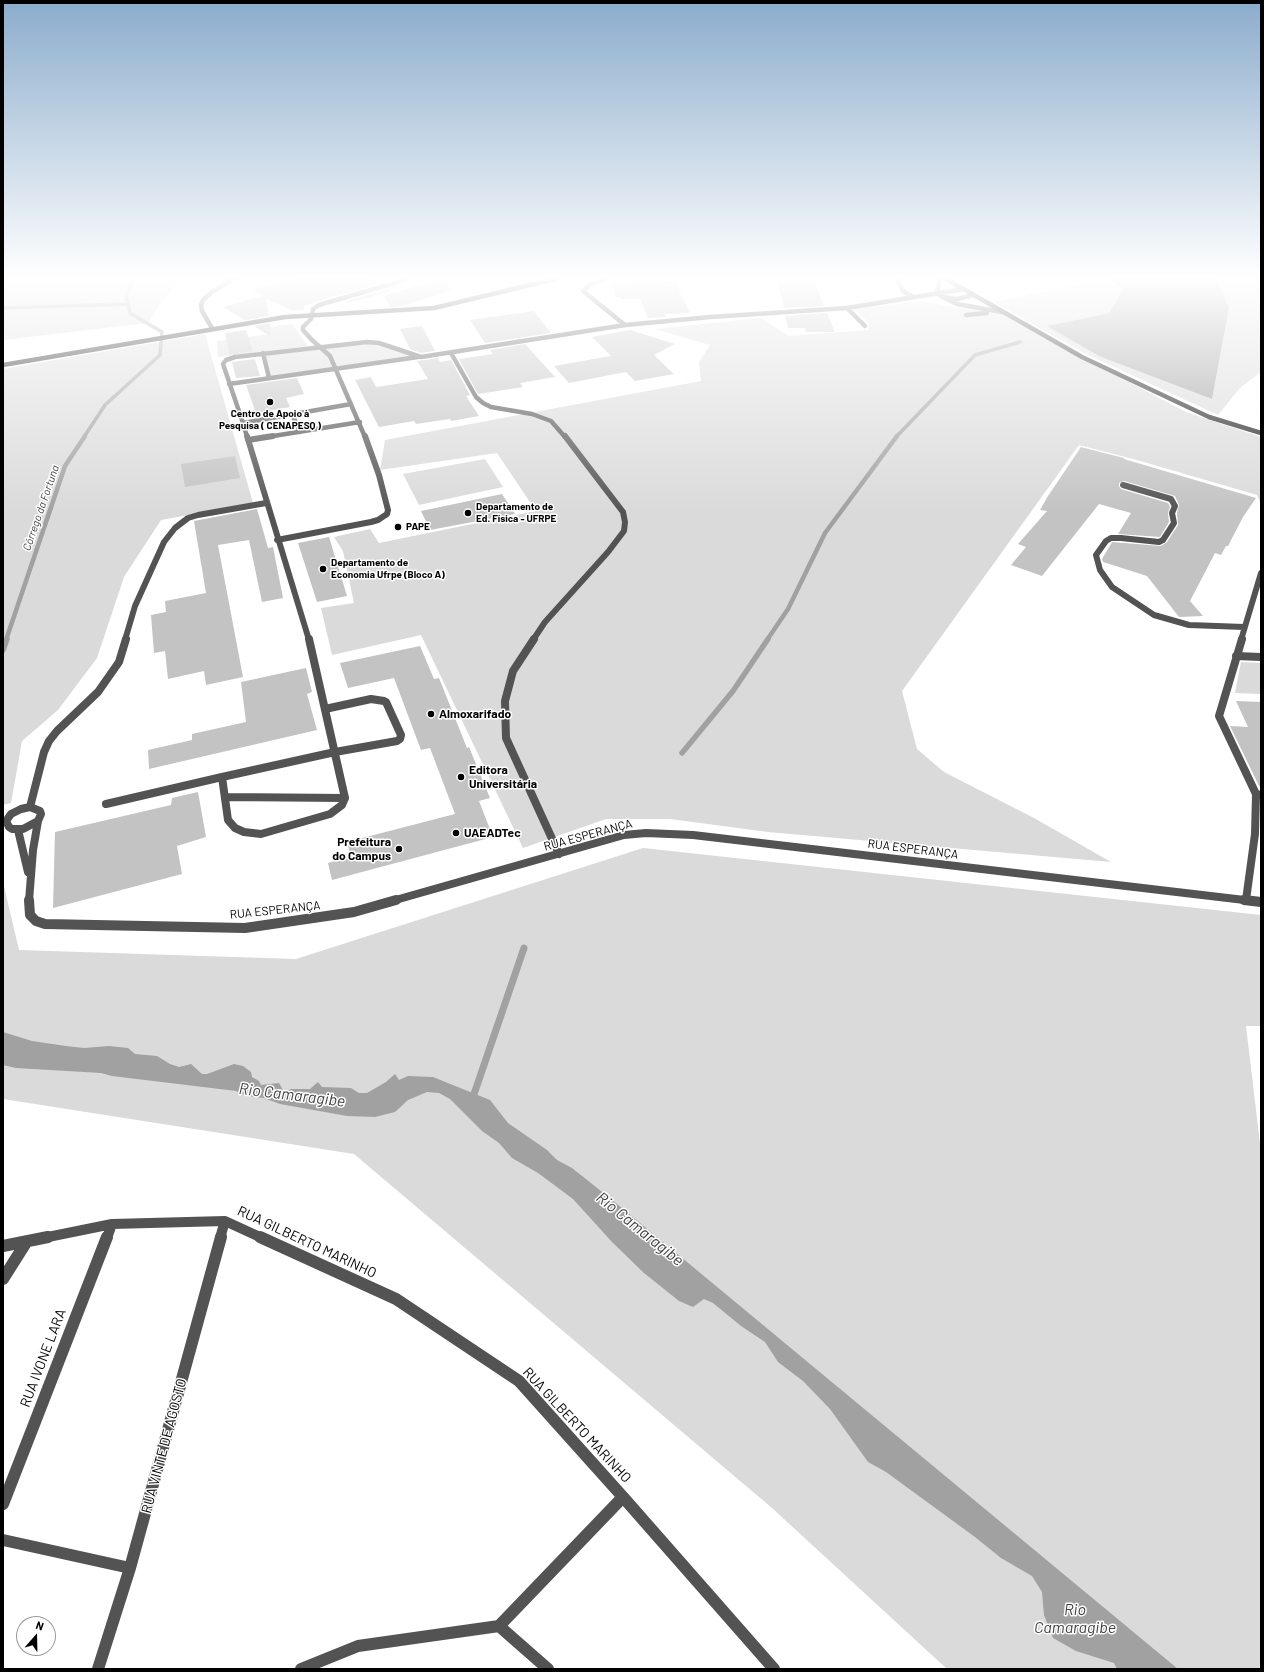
<!DOCTYPE html>
<html>
<head>
<meta charset="utf-8">
<style>
	body { margin:0 }
	#map { position:relative; width:1264px; height:1672px; overflow:hidden; background:#fff; font-family:Barlow,sans-serif }
	canvas { display:block }
	.frame { position:absolute; inset:0; border:4px solid #000; pointer-events:none }
	.north { position:absolute; left:16px; top:1616px; width:40px; height:40px; box-sizing:border-box; background:#fff; border:1px solid #999; border-radius:50%; rotate:20deg; font-size:11px; font-weight:700; line-height:16px; text-align:center; color:#000 }
	.north::after { content:''; display:block; margin:auto; width:14px; height:18px; background:#000; clip-path:polygon(50% 0,100% 100%,50% 72%,0 100%) }
</style>
</head>
<body>
<div id="map">
<canvas width="1264" height="1672"></canvas>
<div class="frame"></div>
<div class="north">N</div>
</div>
<script>
const g = document.querySelector('canvas').getContext('2d');
g.lineJoin = 'round';
function fill(path, color) { g.fillStyle = color; g.fill(path, 'evenodd'); }
const poly = rows => new Path2D(rows.map(r => 'M' + r).join(''));
function trace(path, color, width, dash) { g.strokeStyle = color; g.lineWidth = width; g.lineCap = dash ? 'butt' : 'round'; g.setLineDash(dash || []); g.stroke(path); }
function write(font, color, halo, rows, align = 'center') {
  g.font = font + ' Barlow,sans-serif'; g.lineWidth = 3; g.setLineDash([]); g.textBaseline = 'middle'; g.strokeStyle = halo; g.fillStyle = color; for (const [text, x, y, turn = 0] of rows) {
    g.save(); g.translate(x, y); g.rotate((+turn || 0) * Math.PI / 180); g.textAlign = isNaN(turn) ? turn : align; if (halo) g.strokeText(text, 0, 0); g.fillText(text, 0, 0); g.restore();
  }
}
const green = poly([
	[3,279,164,279,164,280,179,280,158,307,148,323,3,340],
	[1082,279,1110,279,1123,289,1109,313,1047,326,1212,399,1229,308,1216,279,1261,279,1261,372,1240,388,1218,415,1086,354,994,302,1082,284],
	[921,301,958,308,1002,312,1074,353,1186,412,1261,437,1261,504,1257,495,1137,460,1079,445,902,691,917,749,944,772,1034,818,1111,862,768,832,670,819,606,819,523,848,421,635,332,655,321,608,354,603,343,551,334,537,370,529,379,543,536,511,497,453,380,470,385,440,701,381,699,362,710,345,655,329,761,318,789,336,868,330,870,324,854,309],
	[292,324,308,346,218,357,217,341,271,334,270,327],
	[205,334,253,503,161,520,124,577,97,658,58,710,22,741,11,803,3,805,3,369],
	[374,341,420,357,270,377,265,354],
	[485,459,503,487,419,505,403,474],
	[1241,662,1261,663,1261,694,1235,693],
	[643,848,1261,915,1261,1026,1246,1026,1261,1152,1261,1669,947,1669,772,1508,354,1154,3,1099,3,882,19,950,296,959]
]);
const water = poly([
	[1110,279,1216,279,1229,308,1212,399,1099,356,1047,326,1109,313,1123,289],
	[3,1032,32,1041,66,1046,84,1048,109,1046,128,1048,135,1054,157,1056,170,1064,179,1067,191,1064,202,1074,207,1074,234,1064,243,1066,251,1072,252,1077,259,1081,261,1085,279,1083,284,1092,291,1089,310,1089,318,1082,322,1087,351,1088,359,1093,367,1093,386,1082,395,1074,399,1080,408,1076,433,1077,490,1100,508,1123,547,1150,557,1160,572,1168,611,1199,1178,1669,1117,1669,1114,1663,1076,1651,1053,1638,1044,1615,1042,1592,1032,1576,1001,1558,975,1537,886,1472,868,1462,830,1409,803,1381,778,1362,765,1342,741,1326,713,1303,704,1299,693,1307,679,1301,644,1273,612,1242,573,1199,538,1173,512,1158,499,1143,482,1131,450,1099,439,1093,427,1092,408,1100,395,1112,375,1117,347,1116,280,1104,264,1098,247,1096,236,1091,112,1076,101,1073,16,1068,3,1065]
]);
const streamFar3 = poly([
	[3,308,128,304],
	[84,437,105,405,160,355,162,332,130,313,126,296,134,279],
	[896,437,975,355,1020,342]
]);
const streamFar2 = poly([
	[6,640,65,466,85,436],
	[767,640,788,609,825,533,897,436]
]);
const streamFar1 = poly([
	[3,650,7,639],
	[682,753,733,691,768,639]
]);
const stream = poly([
	[472,1100,524,948]
]);
const building = poly([
	[292,279,369,279,378,284,318,301,304,306,304,310,291,310,266,298,269,316,245,320,223,307,264,296,252,290],
	[438,279,446,279,450,291,402,306,390,307,384,296],
	[778,280,814,281,824,306,784,308],
	[675,281,690,313,665,314,666,317,648,318,640,299,621,299,621,297,615,297,614,282],
	[388,289,392,291,349,303,346,301],
	[534,311,551,333,485,343,470,320],
	[827,313,835,332,806,332,805,328,788,328,785,316],
	[270,323,271,337,254,326],
	[422,326,435,351,421,353,410,349,400,329],
	[246,330,253,351,230,355,225,333],
	[630,330,675,344,654,355,674,374,635,381,626,372,569,383,554,366,611,356,592,337],
	[525,344,555,377,520,383,523,387,478,394,459,359,493,354,490,350],
	[438,358,440,362,451,360,470,395,466,396,479,416,451,421,450,419,416,424,414,421,379,427,355,380,371,377,376,387,428,379,417,361],
	[255,359,260,376,236,378,232,362],
	[297,378,304,394,286,398,290,407,256,413,246,385],
	[1081,447,1124,458,1124,459,1256,498,1243,517,1228,546,1226,546,1221,555,1215,553,1190,601,1203,616,1179,617,1147,576,1103,562,1102,559,1112,542,1161,546,1167,542,1178,525,1177,513,1179,505,1175,496,1124,481,1119,483,1119,486,1121,489,1168,503,1170,506,1168,513,1169,522,1160,537,1118,534,1131,513,1099,504,1042,576,1011,565,1026,547,1018,544,1047,511,1040,510,1048,496],
	[235,456,240,478,185,487,181,464],
	[502,494,515,514,430,530,421,511],
	[257,509,268,548,273,547,283,598,262,602,249,540,218,545,243,677,206,685,204,671,168,679,165,651,154,653,151,615,166,612,165,601,206,593,194,521],
	[329,537,347,596,317,602,298,543],
	[420,646,434,679,439,678,467,748,469,747,490,798,479,801,493,837,332,880,328,863,351,857,347,842,455,814,430,748,421,750,394,678,348,688,340,663],
	[306,668,312,692,307,694,317,730,149,769,148,750,192,740,192,734,246,722,241,682],
	[1236,701,1261,702,1261,790,1230,726,1248,727],
	[198,792,206,837,177,846,182,874,53,908,55,832,171,805,172,798]
]);
const serviceFar3 = poly([
	[605,279,589,285,583,291,625,325],
	[897,279,903,291,913,297],
	[940,279,937,293,942,297,958,299,973,295],
	[942,297,957,304,1002,312],
	[847,308,865,326],
	[966,315,987,313],
	[263,353,269,378],
	[451,353,476,397,483,403,491,407,532,414,551,421,565,437],
	[229,384,418,357],
	[292,414,300,432],
	[243,423,223,364,226,360,235,357,367,342,379,343,421,357,625,325,710,317,847,308,964,289],
	[247,437,243,423,351,404],
	[267,437,360,422],
	[365,437,330,356,311,339,303,330,303,327,311,319,313,309,319,305,408,279]
]);
const serviceFar2 = poly([
	[247,436,309,640],
	[248,440,273,436],
	[1123,485,1171,499,1175,506,1172,513,1174,523,1163,540,1159,542,1121,538,1111,538,1106,541,1096,555,1100,570,1112,587,1154,615,1189,625,1244,627],
	[277,540,371,522,378,520,387,514,388,510,379,475,365,436],
	[125,640,135,606,164,542,175,528,188,518,198,515,266,503],
	[533,640,545,622,608,552,624,531,625,522,623,512,565,436],
	[1241,640,1261,573]
]);
const serviceFar1 = poly([
	[534,639,513,671,505,701,506,738,559,854],
	[1242,639,1219,716,1256,794],
	[1236,656,1261,657],
	[222,777,335,752,397,741,400,739,401,735,386,702,384,701,371,699,325,709],
	[225,797,345,798],
	[106,804,222,777,228,820,235,828,244,832,261,834,330,814,342,805,345,798,309,639],
	[30,807,44,752,49,741,57,731,98,692,119,662,126,639],
	[30,807,40,811,41,814,38,821,23,829,12,829,9,827,6,821,11,814,21,809,30,807],
	[18,830,28,872],
	[1246,900,1255,834,1256,794,1261,795],
	[29,901,33,850,38,821],
	[392,901,624,835,646,833,693,835,1253,901]
]);
const service = poly([
	[29,900,30,915,36,921,45,924,245,928,354,912,396,900],
	[1244,900,1261,902]
]);
const minorFar1 = poly([
	[43,1238,112,1224,225,1221,262,1238],
	[107,1238,112,1224],
	[220,1238,225,1221]
]);
const minor = poly([
	[260,1237,396,1299,519,1381,623,1497,499,1626],
	[3,1246,48,1237],
	[3,1279,27,1241],
	[623,1497,774,1669],
	[3,1504,107,1237],
	[3,1540,130,1568],
	[98,1669,130,1568,221,1237],
	[301,1669,358,1646,499,1626,548,1669]
]);
const tertiary = poly([
	[212,328,202,311,201,305,203,300,212,292,233,279]
]);
const secondary = poly([
	[946,279,1082,357,1209,417,1261,433],
	[3,365,285,317,434,308,555,279]
]);
const markers = [
	[270,402,4,"#000"],
	[468,513,4,"#000"],
	[398,527,4,"#000"],
	[323,569,4,"#000"],
	[431,714,4,"#000"],
	[461,777,4,"#000"],
	[456,833,4,"#000"],
	[399,849,4,"#000"]
];
const farPoinames = [
	["Centro de Apoio à",270,414,"center"],
	["Pesquisa ( CENAPESQ )",270,426,"center"],
	["Departamento de",476,507],
	["Ed. Física - UFRPE",476,519],
	["PAPE",406,527],
	["Departamento de",331,563],
	["Economia Ufrpe (Bloco A)",331,575]
];
const farWaternames = [
	["Córrego da Fortuna",41,508,-71]
];
const poiNames = [
	["Almoxarifado",439,714],
	["Editora",469,770],
	["Universitária",469,784],
	["UAEADTec",464,833],
	["Prefeitura",391,842,"right"],
	["do Campus",391,856,"right"]
];
const streetNames = [
	["RUA ESPERANÇA",588,835,-15],
	["RUA ESPERANÇA",913,849,7],
	["RUA ESPERANÇA",275,910,-6]
];
const nearStreetnames = [
	["RUA GILBERTO MARINHO",307,1242,25],
	["RUA IVONE LARA",43,1358,-69],
	["RUA GILBERTO MARINHO",577,1425,47],
	["RUA VINTE DE AGOSTO",164,1446,-75]
];
const nearWaternames = [
	["Rio Camaragibe",292,1095,7],
	["Rio Camaragibe",640,1229,39],
	["Rio",1075,1610],
	["Camaragibe",1075,1628]
];
fill(green, '#dadada');
fill(water, '#a1a1a1');
trace(streamFar3, '#a1a1a1', 3.5);
trace(streamFar2, '#a1a1a1', 4.5);
trace(streamFar1, '#a1a1a1', 5.5);
trace(stream, '#a1a1a1', 7);
fill(building, '#c3c3c3');
trace(serviceFar3, '#535353', 4.5);
trace(serviceFar2, '#535353', 6);
trace(serviceFar1, '#535353', 8);
trace(service, '#535353', 10);
trace(minorFar1, '#535353', 10);
trace(minor, '#535353', 12);
trace(tertiary, '#535353', 4.5);
trace(secondary, '#202020', 4.5);
const sky = g.createLinearGradient(0, 0, 0, 513);
sky.addColorStop(0, '#8baccc');
sky.addColorStop(0.54, '#fff');
sky.addColorStop(1, '#ffffff00');
g.fillStyle = sky;
g.fillRect(0, 0, 1264, 513);
for (const [x, y, r, color] of markers) { const dot = new Path2D(); dot.arc(x, y, r, 0, 2 * Math.PI); g.fillStyle = color; g.fill(dot); trace(dot, '#fff', 1.5); }
write('bold 10px', '#000', '#fff', farPoinames, 'left');
write('italic 11px', '#424242', '#fff', farWaternames);
write('bold 12px', '#000', '#fff', poiNames, 'left');
write('12px', '#000', '#fff', streetNames);
write('14px', '#000', '#fff', nearStreetnames);
write('italic 16px', '#424242', '#fff', nearWaternames);
</script>
</body>
</html>
